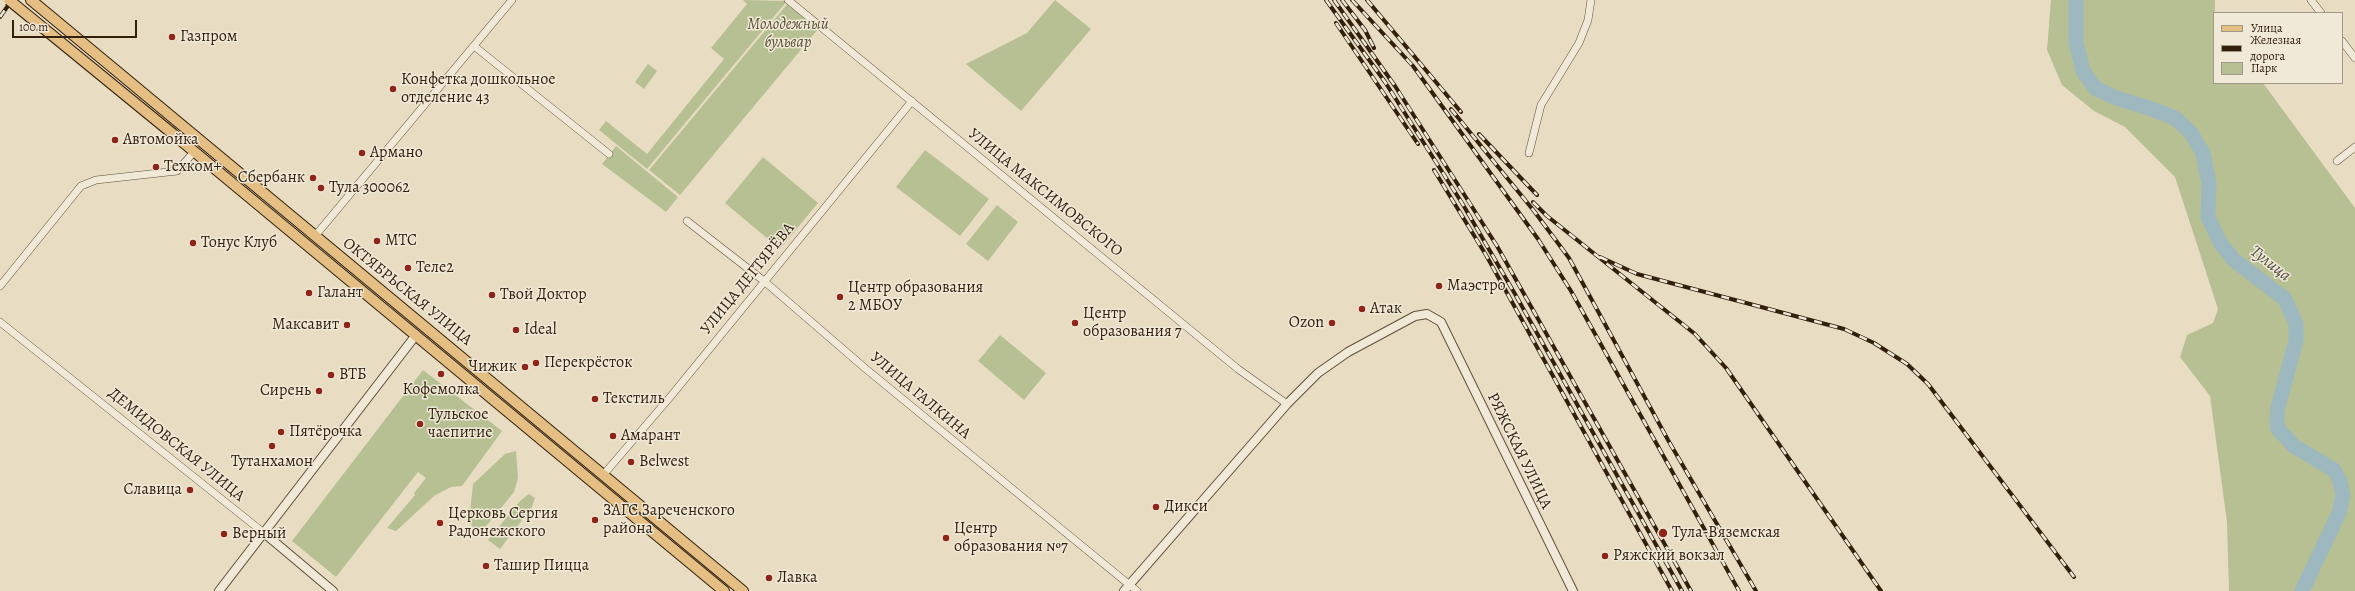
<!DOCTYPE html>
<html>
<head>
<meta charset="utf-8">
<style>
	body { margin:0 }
	#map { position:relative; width:2355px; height:591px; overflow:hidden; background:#e8ddc3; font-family:Alegreya,serif }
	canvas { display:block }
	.legend { position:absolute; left:2213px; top:12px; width:130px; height:72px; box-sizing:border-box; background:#f0e9d8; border:1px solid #a49987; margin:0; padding:5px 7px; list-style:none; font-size:12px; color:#32200d }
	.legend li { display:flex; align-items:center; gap:8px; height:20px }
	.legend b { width:20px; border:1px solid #a49987 }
	.scale { position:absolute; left:12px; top:20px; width:125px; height:18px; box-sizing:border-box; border:2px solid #32200d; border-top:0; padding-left:5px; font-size:12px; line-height:14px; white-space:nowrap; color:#32200d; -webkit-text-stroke:3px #f0e9d8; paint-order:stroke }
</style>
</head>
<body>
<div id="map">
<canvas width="2355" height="591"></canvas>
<ul class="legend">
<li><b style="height:5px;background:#e4be82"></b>Улица</li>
<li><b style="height:5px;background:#32200d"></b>Железная дорога</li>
<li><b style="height:11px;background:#b7c093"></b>Парк</li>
</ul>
<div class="scale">100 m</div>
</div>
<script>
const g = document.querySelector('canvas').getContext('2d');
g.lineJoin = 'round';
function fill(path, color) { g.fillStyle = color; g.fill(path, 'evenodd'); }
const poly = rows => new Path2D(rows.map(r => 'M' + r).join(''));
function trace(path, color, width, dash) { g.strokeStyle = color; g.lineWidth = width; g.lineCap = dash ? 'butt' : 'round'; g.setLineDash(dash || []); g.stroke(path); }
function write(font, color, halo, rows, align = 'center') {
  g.font = font + ' Alegreya,serif'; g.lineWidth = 3; g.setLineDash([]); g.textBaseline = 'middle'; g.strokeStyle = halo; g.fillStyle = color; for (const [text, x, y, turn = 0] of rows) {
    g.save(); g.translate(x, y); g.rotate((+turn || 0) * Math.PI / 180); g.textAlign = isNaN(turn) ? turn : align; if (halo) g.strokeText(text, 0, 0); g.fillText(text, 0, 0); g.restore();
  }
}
const green = poly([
	[743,0,787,1,647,169,599,130,606,121,647,154,724,59,711,48,747,4],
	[1055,0,1091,29,1021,111,966,64,1027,33],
	[2051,0,2215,0,2214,83,2263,83,2355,208,2355,591,2229,591,2227,522,2210,396,2180,357,2187,335,2213,323,2218,309,2175,177,2125,127,2094,111,2062,85,2047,50],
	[789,2,819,28,680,195,649,170],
	[648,64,657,71,644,89,635,82],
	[616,146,678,197,666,212,602,164],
	[925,150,989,199,960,236,896,187],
	[763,157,818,203,780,249,725,203],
	[997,205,1018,222,988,261,966,244],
	[1000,335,1046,373,1024,400,978,361],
	[423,370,502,431,462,486,451,487,434,496,396,531,387,528,415,495,414,493,426,478,418,472,336,577,292,541],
	[516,451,518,478,514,492,483,530,474,529,469,521,473,484,505,454],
	[529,494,535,498,532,507,500,549,488,540,521,500]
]);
const river = poly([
	[2076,0,2076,42,2083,71,2095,88,2116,98,2149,108,2175,118,2191,133,2203,153,2209,184,2208,217,2221,244,2234,260,2285,299,2296,324,2296,341,2278,407,2277,418,2278,429,2294,446,2334,470,2340,481,2343,496,2339,513,2302,591]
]);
const minor = poly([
	[788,0,1238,369,1287,404],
	[2311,0,2321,13],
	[2342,41,2355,58],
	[474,46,609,154],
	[1529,153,1541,105,1579,43,1588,20,1591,0],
	[2337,161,2355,147],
	[687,221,764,281,866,369,1137,591],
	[315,236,512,0],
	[0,286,81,186,96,180,177,171,194,152],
	[0,322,264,533],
	[604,474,671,396,912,101]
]);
const tertiary = poly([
	[264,533,333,591],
	[219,591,416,335],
	[1124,591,1287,404,1318,373,1348,352,1415,316,1427,314,1441,322,1573,591]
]);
const primary = poly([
	[31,0,743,591],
	[173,134,724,591]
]);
const rail = poly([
	[1326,0,1385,82,1462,203,1515,294,1682,591],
	[1334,0,1395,86,1497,246,1691,591],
	[1342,0,1365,30,1374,48],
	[1352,0,1413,66,1538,239,1571,291,1739,591],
	[1367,0,1461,112],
	[0,17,12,0],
	[1336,23,1418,144],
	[1451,109,1534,211,1569,258,1668,440,1756,591],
	[1479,134,1537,195],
	[1434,170,1486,255,1672,591],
	[1533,202,1547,216,1695,334,1726,368,1881,591],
	[1600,257,1637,274,1844,329,1874,343,1907,364,1928,384,2074,577]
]);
const primaryBridge = poly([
	[9,0,173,134]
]);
const markers = [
	[172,37,4,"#8f2418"],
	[393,89,4,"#8f2418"],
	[115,140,4,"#8f2418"],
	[362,153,4,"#8f2418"],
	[156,167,4,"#8f2418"],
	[313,178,4,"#8f2418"],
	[321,188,4,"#8f2418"],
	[377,241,4,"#8f2418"],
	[193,243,4,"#8f2418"],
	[408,268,4,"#8f2418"],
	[1439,286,4,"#8f2418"],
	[309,293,4,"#8f2418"],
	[492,295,4,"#8f2418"],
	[840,297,4,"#8f2418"],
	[1362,309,4,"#8f2418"],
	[1075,323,4,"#8f2418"],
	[1332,323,4,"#8f2418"],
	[347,325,4,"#8f2418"],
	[516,330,4,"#8f2418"],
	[536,363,4,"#8f2418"],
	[525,367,4,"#8f2418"],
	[441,374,4,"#8f2418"],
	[331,375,4,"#8f2418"],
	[319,391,4,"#8f2418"],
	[595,399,4,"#8f2418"],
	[420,424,4,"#8f2418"],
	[281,432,4,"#8f2418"],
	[613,436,4,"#8f2418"],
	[272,446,4,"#8f2418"],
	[631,462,4,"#8f2418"],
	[190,490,4,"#8f2418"],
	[1156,507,4,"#8f2418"],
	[595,520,4,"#8f2418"],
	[440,523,4,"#8f2418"],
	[1663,533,5,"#8f2418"],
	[224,534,4,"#8f2418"],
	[946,538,4,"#8f2418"],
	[1605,556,4,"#8f2418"],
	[486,566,4,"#8f2418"],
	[769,578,4,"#8f2418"]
];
const parkNames = [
	["Молодежный",788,25],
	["бульвар",788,43]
];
const poiNames = [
	["Газпром",180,37],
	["Конфетка дошкольное",401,80],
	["отделение 43",401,98],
	["Автомойка",123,140],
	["Армано",370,153],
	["Техком+",164,167],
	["Сбербанк",305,178,"right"],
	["Тула 300062",329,188],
	["МТС",385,241],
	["Тонус Клуб",201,243],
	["Теле2",416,268],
	["Маэстро",1447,286],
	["Центр образования",848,288],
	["2 МБОУ",848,306],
	["Галант",317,293],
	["Твой Доктор",500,295],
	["Атак",1370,309],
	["Центр",1083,314],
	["образования 7",1083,332],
	["Ozon",1324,323,"right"],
	["Максавит",339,325,"right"],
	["Ideal",524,330],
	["Перекрёсток",544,363],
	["Чижик",517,367,"right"],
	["ВТБ",339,375],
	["Кофемолка",441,390,"center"],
	["Сирень",311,391,"right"],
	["Текстиль",603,399],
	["Тульское",428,415],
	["чаепитие",428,433],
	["Пятёрочка",289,432],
	["Амарант",621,436],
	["Тутанхамон",272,462,"center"],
	["Belwest",639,462],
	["Славица",182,490,"right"],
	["Дикси",1164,507],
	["ЗАГС Зареченского",603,511],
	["района",603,529],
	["Церковь Сергия",448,514],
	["Радонежского",448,532],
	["Центр",954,529],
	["образования №7",954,547],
	["Тула-Вяземская",1672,533],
	["Верный",232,534],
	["Ряжский вокзал",1613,556],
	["Ташир Пицца",494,566],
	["Лавка",777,578]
];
const streetNames = [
	["УЛИЦА МАКСИМОВСКОГО",1045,193,39],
	["УЛИЦА ДЕГТЯРЁВА",748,279,-51],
	["ОКТЯБРЬСКАЯ УЛИЦА",407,292,39],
	["УЛИЦА ГАЛКИНА",920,396,40],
	["ДЕМИДОВСКАЯ УЛИЦА",176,445,39],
	["РЯЖСКАЯ УЛИЦА",1519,451,64]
];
const waterNames = [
	["Тулица",2270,264,38]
];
fill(green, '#b7c093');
trace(river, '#9eb8bf', 15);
trace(minor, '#604f3a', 8);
trace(tertiary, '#604f3a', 10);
trace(primary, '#32200d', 12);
trace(minor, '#f0e9d8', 7);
trace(tertiary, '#f0e9d8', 8);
trace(primary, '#e4be82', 10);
trace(rail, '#32200d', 4);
trace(rail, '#f0e9d8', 2.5, [8]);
trace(primaryBridge, '#32200d', 12, []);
trace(primaryBridge, '#e4be82', 10);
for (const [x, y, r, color] of markers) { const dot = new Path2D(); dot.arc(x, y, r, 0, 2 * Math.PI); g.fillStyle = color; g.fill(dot); trace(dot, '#f0e9d8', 1.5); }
write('italic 16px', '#5a5035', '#f0e9d8', parkNames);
write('16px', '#32200d', '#f0e9d8', poiNames, 'left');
write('16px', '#32200d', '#f0e9d8', streetNames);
write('italic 17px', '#524e42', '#f0e9d8', waterNames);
</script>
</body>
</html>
